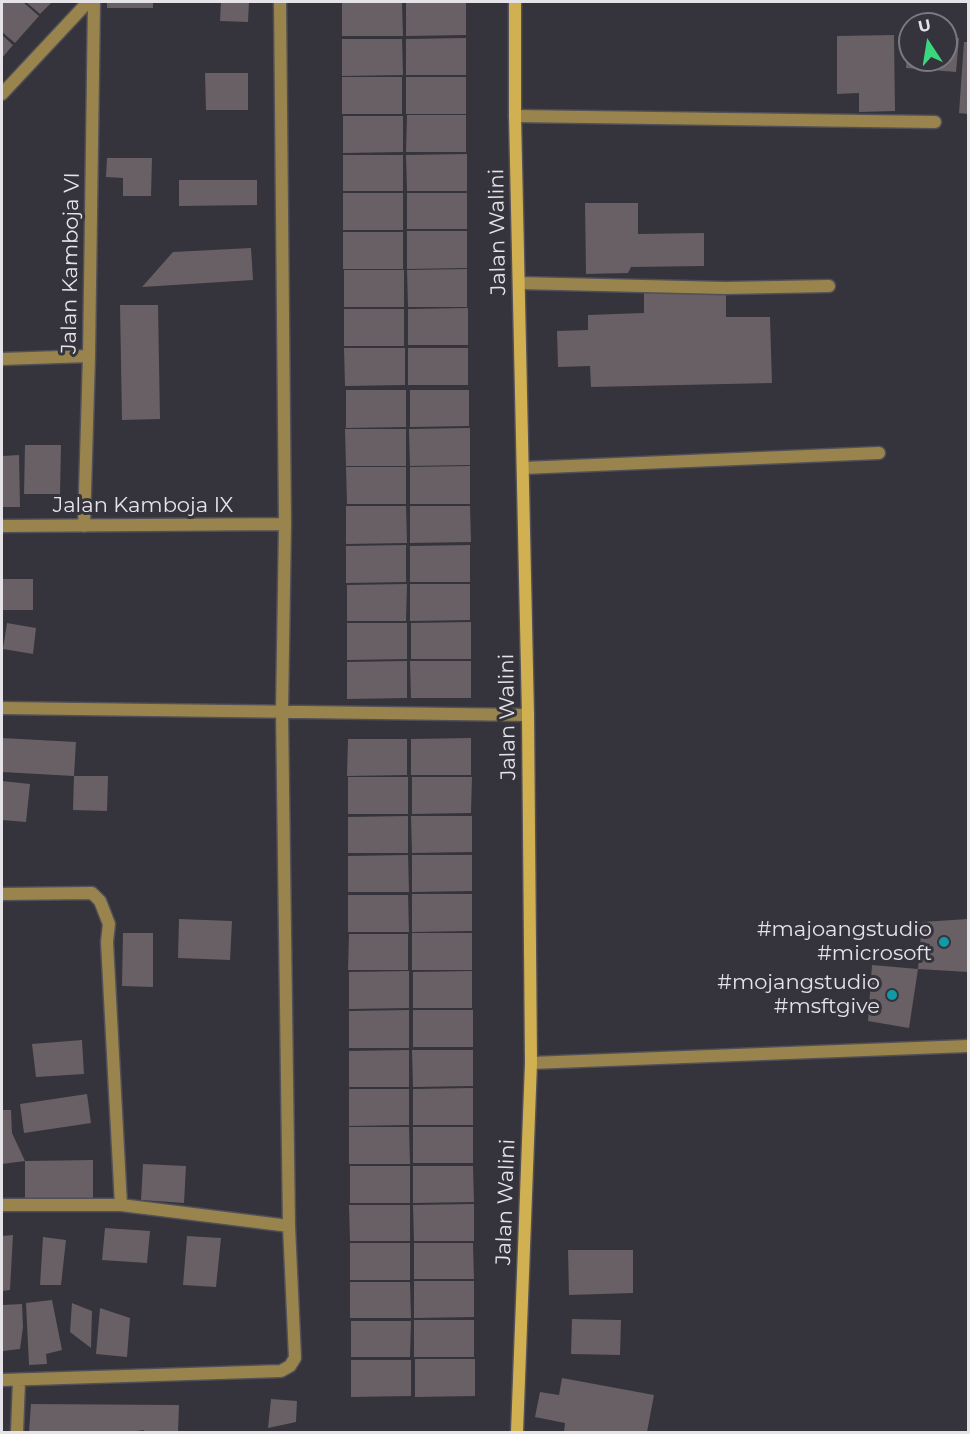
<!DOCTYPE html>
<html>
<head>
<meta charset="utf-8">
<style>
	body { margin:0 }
	#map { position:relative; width:970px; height:1434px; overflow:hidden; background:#35333b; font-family:Montserrat,sans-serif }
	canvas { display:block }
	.frame { position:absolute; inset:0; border:3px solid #e5e3e8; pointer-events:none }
	.north { position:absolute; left:898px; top:12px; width:60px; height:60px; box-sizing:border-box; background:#35333b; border:2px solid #7b7980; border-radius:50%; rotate:348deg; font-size:16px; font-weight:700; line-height:24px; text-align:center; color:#e5e3e8 }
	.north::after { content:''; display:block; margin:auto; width:21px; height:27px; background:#39d87f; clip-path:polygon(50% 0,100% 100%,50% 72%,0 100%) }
</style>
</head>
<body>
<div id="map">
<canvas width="970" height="1434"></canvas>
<div class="frame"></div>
<div class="north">U</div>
</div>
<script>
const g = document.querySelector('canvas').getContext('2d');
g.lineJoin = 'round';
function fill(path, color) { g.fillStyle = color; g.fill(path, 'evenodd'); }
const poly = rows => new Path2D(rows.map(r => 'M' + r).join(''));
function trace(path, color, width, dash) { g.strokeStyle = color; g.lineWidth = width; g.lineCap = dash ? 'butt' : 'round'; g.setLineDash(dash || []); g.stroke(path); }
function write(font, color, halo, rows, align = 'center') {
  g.font = font + ' Montserrat,sans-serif'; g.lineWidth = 6; g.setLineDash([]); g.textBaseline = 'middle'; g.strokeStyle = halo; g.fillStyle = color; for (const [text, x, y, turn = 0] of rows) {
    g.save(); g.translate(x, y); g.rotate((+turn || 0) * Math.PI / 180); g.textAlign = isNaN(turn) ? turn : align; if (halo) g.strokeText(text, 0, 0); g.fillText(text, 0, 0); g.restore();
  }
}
const building = poly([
	[2,2,23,2,39,16,15,43,2,32],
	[26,2,52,2,40,14],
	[107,2,153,2,153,8,107,8],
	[221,2,249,2,248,22,220,21],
	[342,2,402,2,403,36,342,36],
	[406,2,466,2,466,35,406,36],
	[2,35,13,45,2,58],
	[894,35,895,111,859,112,859,93,837,94,837,36],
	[466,38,466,75,406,75,406,39],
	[946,38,959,38,956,72,906,68,908,41,910,41,910,60,946,60],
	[342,39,402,39,403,75,342,76],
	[964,42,968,42,968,114,959,113],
	[205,73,248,73,248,110,206,110],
	[342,77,402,77,402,114,342,114],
	[406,77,466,77,466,114,406,114],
	[407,115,466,115,466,152,406,152],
	[343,116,403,116,403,152,343,153],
	[467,154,467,191,407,191,406,155],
	[343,155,403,155,403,191,343,191],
	[107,158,152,158,151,196,123,196,123,178,106,177],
	[179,180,257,180,257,205,179,206],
	[343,193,403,193,403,230,343,230],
	[407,193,467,193,467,229,407,229],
	[585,203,638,203,638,234,704,233,704,266,631,267,628,273,586,274],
	[407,231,467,231,467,268,407,269],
	[343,232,403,232,403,269,343,269],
	[251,248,253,280,142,287,173,252],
	[467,269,467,307,408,307,407,270],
	[344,270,404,270,404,307,344,307],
	[726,291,726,317,770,317,772,383,591,387,590,366,558,367,557,331,588,330,588,315,644,313,644,293],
	[120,305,158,305,160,419,122,420],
	[468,308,468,345,408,345,408,309],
	[344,309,404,309,404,346,344,346],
	[344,348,405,348,405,385,345,386],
	[408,348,468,348,468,385,408,385],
	[346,390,406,390,406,427,346,428],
	[410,390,469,390,469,426,410,427],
	[470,428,470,465,410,466,409,429],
	[345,429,406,429,406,466,346,466],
	[25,445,61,445,60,494,24,494],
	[19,455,20,507,2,507,2,456],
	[470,466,470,504,410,504,410,467],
	[346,467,406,467,406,504,347,504],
	[346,506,406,506,407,543,346,544],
	[410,506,470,506,471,542,410,543],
	[406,545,406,582,346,583,346,546],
	[470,545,470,582,410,582,410,546],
	[2,579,33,579,33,610,2,610],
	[407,584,406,621,347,621,347,585],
	[410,584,470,584,470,620,410,621],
	[471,622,471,659,411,659,411,623],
	[7,623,36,628,33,654,3,649],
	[347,623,407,623,407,659,347,660],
	[407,661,407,698,347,699,347,662],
	[410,661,471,661,471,698,411,698],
	[2,738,76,742,74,776,108,776,107,811,73,810,74,776,2,772],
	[471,738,471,775,411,775,411,739],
	[348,739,407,739,407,775,347,776],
	[348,777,408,777,408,814,348,814],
	[412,777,472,777,471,813,412,814],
	[2,781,30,784,26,822,2,820],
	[408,816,408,853,348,853,348,817],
	[411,816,472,816,472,852,412,853],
	[408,855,409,892,348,892,348,856],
	[412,855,472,855,472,891,412,892],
	[412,894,472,894,472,931,412,932],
	[348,895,408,895,409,932,348,932],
	[179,919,232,921,230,960,178,958],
	[968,919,968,972,918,969,909,1028,868,1021,872,965,918,969,922,922],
	[123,933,153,933,153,987,122,986],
	[412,933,472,933,472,970,412,970],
	[349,934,408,934,408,970,348,970],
	[409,971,409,1008,349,1009,349,972],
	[472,971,472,1008,413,1008,413,972],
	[409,1010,409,1048,349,1048,349,1011],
	[413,1010,473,1010,473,1047,413,1047],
	[82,1040,84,1074,36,1077,32,1044],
	[409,1050,409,1087,349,1087,349,1051],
	[412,1050,473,1050,473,1086,413,1087],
	[473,1088,473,1125,413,1125,413,1089],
	[349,1089,409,1089,409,1125,349,1126],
	[87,1094,91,1123,24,1133,20,1104],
	[2,1110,11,1110,12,1133,25,1161,93,1160,93,1199,25,1200,25,1161,2,1164],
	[349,1127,409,1127,410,1164,349,1164],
	[413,1127,473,1127,473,1163,413,1163],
	[143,1164,186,1166,184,1203,141,1200],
	[350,1166,410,1166,410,1203,350,1203],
	[413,1166,473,1166,474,1202,413,1203],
	[474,1204,474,1241,414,1241,413,1205],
	[349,1205,410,1205,410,1241,350,1241],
	[105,1228,150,1231,147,1263,102,1260],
	[13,1235,10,1290,2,1291,2,1236],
	[187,1236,221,1238,216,1287,183,1285],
	[43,1237,66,1240,61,1285,40,1285],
	[350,1243,410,1243,410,1280,350,1280],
	[414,1243,473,1243,474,1279,414,1279],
	[568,1250,633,1250,633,1293,569,1295],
	[414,1281,474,1281,474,1317,414,1318],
	[350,1282,410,1282,411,1318,350,1318],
	[52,1300,62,1350,46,1354,47,1364,29,1365,26,1303],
	[72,1303,92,1311,91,1348,70,1332],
	[22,1304,23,1327,20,1349,3,1351,3,1305],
	[100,1308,130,1318,127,1357,96,1354],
	[572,1319,621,1320,620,1355,571,1354],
	[414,1320,474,1320,474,1357,414,1357],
	[351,1321,411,1321,410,1357,351,1357],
	[415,1359,475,1359,475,1396,415,1397],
	[351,1360,411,1360,411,1396,351,1397],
	[562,1378,654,1395,647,1432,564,1432,565,1423,535,1417,540,1392,559,1395],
	[271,1399,297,1401,296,1422,268,1428],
	[31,1404,179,1405,178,1432,144,1432,144,1430,129,1432,29,1432]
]);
const lane = poly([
	[519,283,725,288,829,286]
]);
const street = poly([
	[2,94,88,2],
	[515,116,935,122],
	[2,359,89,356],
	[523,468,879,453],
	[2,526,285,524],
	[84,526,89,356,94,2],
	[2,708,528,715],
	[2,894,92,893,100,901,109,924,107,942,121,1205],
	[531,1063,968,1046],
	[2,1205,121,1205,289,1226],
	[2,1380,281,1371,290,1366,295,1358,289,1226,282,711,285,524,280,2],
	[17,1432,19,1381]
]);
const secondary = poly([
	[515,2,515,116,528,715,531,1063,517,1432]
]);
const markers = [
	[944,942,6,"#0f9aa8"],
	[892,995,6,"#0f9aa8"]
];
const streetNames = [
	["Jalan Walini",498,232,-91],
	["Jalan Kamboja VI",71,263,-89],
	["Jalan Kamboja IX",143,506],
	["Jalan Walini",508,717,-91],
	["Jalan Walini",506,1202,-88]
];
const poiNames = [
	["#majoangstudio",932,930],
	["#microsoft",932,954],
	["#mojangstudio",880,983],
	["#msftgive",880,1007]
];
fill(building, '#686065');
trace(lane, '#514f57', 15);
trace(street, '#514f57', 15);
trace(secondary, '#514f57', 15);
trace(lane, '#98844c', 12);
trace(street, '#98844c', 12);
trace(secondary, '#d1b051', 12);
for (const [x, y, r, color] of markers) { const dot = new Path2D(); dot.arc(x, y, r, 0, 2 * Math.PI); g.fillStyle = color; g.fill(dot); trace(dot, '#35333b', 2); }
write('21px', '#e5e3e8', '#35333b', streetNames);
write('21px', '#e5e3e8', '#35333b', poiNames, 'right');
</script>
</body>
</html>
